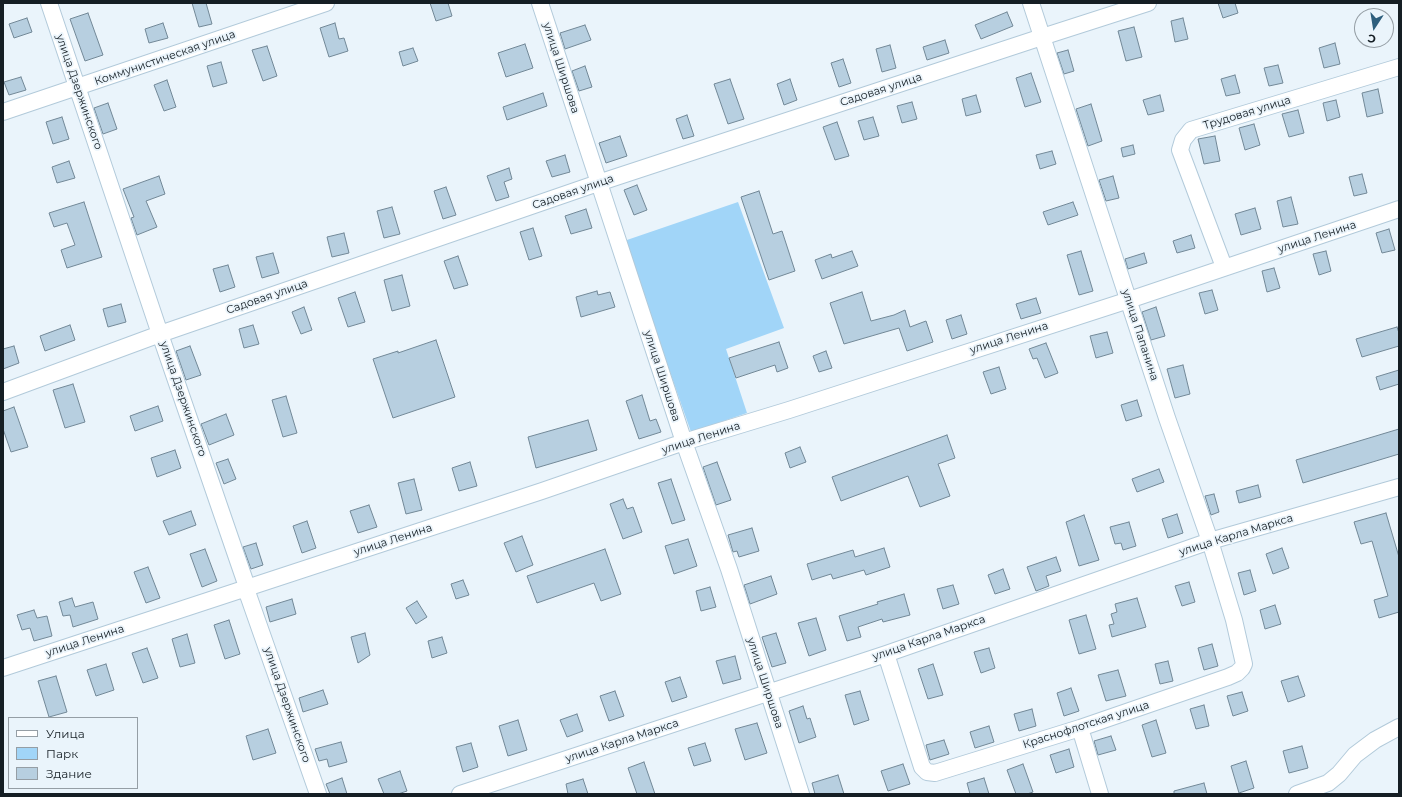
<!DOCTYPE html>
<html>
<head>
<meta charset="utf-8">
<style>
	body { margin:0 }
	#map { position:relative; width:1402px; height:797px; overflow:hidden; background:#eaf4fb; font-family:Montserrat,sans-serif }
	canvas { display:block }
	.frame { position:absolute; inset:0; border:4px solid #151e24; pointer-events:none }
	.legend { position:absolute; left:8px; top:717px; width:130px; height:72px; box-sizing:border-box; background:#eaf4fb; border:1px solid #959ea5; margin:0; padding:5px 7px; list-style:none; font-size:12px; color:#151e24 }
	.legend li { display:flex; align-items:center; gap:8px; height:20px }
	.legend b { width:20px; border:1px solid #959ea5 }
	.north { position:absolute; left:1354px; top:8px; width:40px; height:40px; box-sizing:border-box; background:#eaf4fb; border:1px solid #959ea5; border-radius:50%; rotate:192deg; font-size:11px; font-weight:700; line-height:16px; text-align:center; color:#151e24 }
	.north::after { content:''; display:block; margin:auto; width:14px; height:18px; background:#2e5f7d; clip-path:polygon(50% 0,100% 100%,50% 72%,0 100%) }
</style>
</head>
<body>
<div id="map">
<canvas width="1402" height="797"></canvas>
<div class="frame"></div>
<ul class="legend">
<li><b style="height:5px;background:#fff"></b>Улица</li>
<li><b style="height:11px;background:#a1d5f8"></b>Парк</li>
<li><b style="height:11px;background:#b7cfe0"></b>Здание</li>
</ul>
<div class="north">С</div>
</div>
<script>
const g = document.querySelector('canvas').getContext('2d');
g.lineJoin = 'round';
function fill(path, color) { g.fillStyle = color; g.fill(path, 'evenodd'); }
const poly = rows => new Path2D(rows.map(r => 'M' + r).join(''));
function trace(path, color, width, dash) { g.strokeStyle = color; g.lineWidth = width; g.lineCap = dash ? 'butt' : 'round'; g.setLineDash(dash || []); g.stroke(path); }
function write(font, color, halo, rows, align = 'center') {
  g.font = font + ' Montserrat,sans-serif'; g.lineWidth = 3.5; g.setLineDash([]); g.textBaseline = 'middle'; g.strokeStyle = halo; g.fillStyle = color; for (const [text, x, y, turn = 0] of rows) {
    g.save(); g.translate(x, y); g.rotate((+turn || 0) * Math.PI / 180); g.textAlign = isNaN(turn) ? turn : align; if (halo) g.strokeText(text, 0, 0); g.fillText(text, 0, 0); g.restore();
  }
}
const green = poly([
	[738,202,784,328,726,349,747,413,691,432,624,241]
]);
const building = poly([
	[192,3,206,3,212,24,199,27,192,3],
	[430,3,448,3,452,16,436,21,430,3],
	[1218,3,1235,3,1238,13,1223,18,1218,3],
	[1007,12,1013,26,981,39,975,25,1007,12],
	[88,13,103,55,85,61,70,19,88,13],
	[27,18,32,32,14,38,9,24,27,18],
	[1183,18,1188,39,1175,42,1171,21,1183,18],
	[163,23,168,38,149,43,145,29,163,23],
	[335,23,339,39,344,38,348,51,329,57,320,28,335,23],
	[585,25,591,40,565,49,560,33,585,25],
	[1134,27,1142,57,1126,61,1118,31,1134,27],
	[945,40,949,53,927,60,923,47,945,40],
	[1335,43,1340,64,1324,68,1319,48,1335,43],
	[525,44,533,68,506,77,498,53,525,44],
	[890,45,896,68,882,72,876,49,890,45],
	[267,46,277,76,263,81,252,50,267,46],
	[413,48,418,61,403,66,399,52,413,48],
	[1068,50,1074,71,1064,74,1057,53,1068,50],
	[843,59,851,83,839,87,831,63,843,59],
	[221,62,227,83,213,87,207,66,221,62],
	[1278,65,1283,83,1269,86,1264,68,1278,65],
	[585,66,592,87,579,91,572,71,585,66],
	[1031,73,1041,102,1025,107,1016,78,1031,73],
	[1235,75,1240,93,1226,96,1221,79,1235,75],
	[21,77,26,90,9,95,4,82,21,77],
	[730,79,744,119,728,124,714,84,730,79],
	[790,79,797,100,784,105,777,84,790,79],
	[167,80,176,107,164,111,154,85,167,80],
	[1378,89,1383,113,1367,117,1362,93,1378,89],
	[543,93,547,106,507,120,503,107,543,93],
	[976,95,981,112,966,116,962,99,976,95],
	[1160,95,1164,111,1148,115,1143,100,1160,95],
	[1336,100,1340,117,1327,121,1323,103,1336,100],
	[912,102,917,119,902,123,897,106,912,102],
	[108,103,117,129,103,134,94,108,108,103],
	[1091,104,1102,141,1088,146,1076,109,1091,104],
	[1298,110,1304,133,1289,137,1282,114,1298,110],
	[687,115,694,136,683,139,676,119,687,115],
	[62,117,69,139,53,144,46,122,62,117],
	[873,117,879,136,864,140,858,121,873,117],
	[837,122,849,156,835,160,823,127,837,122],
	[1254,124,1260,145,1245,150,1239,128,1254,124],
	[620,136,627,156,606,163,599,143,620,136],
	[1215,136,1220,161,1204,164,1198,139,1215,136],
	[1133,145,1135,154,1123,157,1121,148,1133,145],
	[1052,151,1056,164,1040,169,1036,155,1052,151],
	[565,155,570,172,552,177,546,161,565,155],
	[69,161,75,178,57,183,52,167,69,161],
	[509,168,512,179,504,182,509,197,496,201,487,176,509,168],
	[1362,174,1367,193,1354,196,1349,177,1362,174],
	[159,176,165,194,146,201,157,227,137,235,131,218,134,217,123,189,159,176],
	[1113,176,1119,198,1106,201,1099,180,1113,176],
	[637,185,647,210,634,215,624,190,637,185],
	[446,187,456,215,443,219,434,191,446,187],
	[759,191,773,234,782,231,795,271,769,280,741,197,759,191],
	[1291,197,1298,224,1283,227,1277,201,1291,197],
	[84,202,102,257,67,268,61,250,75,245,67,223,54,227,49,213,84,202],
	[1073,202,1078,215,1048,225,1043,212,1073,202],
	[392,207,400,234,384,238,377,211,392,207],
	[1255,208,1261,229,1241,235,1235,214,1255,208],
	[586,209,592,228,571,234,565,216,586,209],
	[533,228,542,256,529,260,520,232,533,228],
	[1389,229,1395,250,1382,253,1376,233,1389,229],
	[344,233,349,253,332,257,327,237,344,233],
	[1191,235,1195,248,1177,253,1173,241,1191,235],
	[852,251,858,266,822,279,815,260,831,254,832,258,852,251],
	[1081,251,1093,291,1079,295,1067,255,1081,251],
	[1326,251,1331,271,1319,275,1313,254,1326,251],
	[273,253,279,273,262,278,256,257,273,253],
	[1144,253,1147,263,1128,269,1125,259,1144,253],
	[458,256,468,285,454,289,444,261,458,256],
	[228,265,235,287,220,292,213,269,228,265],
	[1274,268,1280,288,1267,292,1262,271,1274,268],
	[402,275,410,306,392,311,384,280,402,275],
	[1212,290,1218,310,1205,314,1199,293,1212,290],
	[597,291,598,295,610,292,615,307,581,317,576,297,597,291],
	[355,292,365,322,348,327,338,298,355,292],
	[862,292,871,321,894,315,905,310,910,327,926,321,933,342,907,351,899,328,844,344,830,303,862,292],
	[1036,298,1041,313,1021,319,1016,304,1036,298],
	[121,304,126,322,108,327,103,309,121,304],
	[304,307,312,330,301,334,292,312,304,307],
	[1156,307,1165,336,1151,340,1142,312,1156,307],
	[961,315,967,334,952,339,946,320,961,315],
	[70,325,75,340,45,351,40,336,70,325],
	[253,325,259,344,244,348,239,329,253,325],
	[1397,327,1399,333,1399,346,1362,357,1356,339,1397,327],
	[1107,332,1113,353,1096,358,1090,336,1107,332],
	[436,340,455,397,393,418,373,359,398,351,398,353,436,340],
	[779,342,788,368,777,372,775,365,736,378,729,358,779,342],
	[1046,343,1058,373,1045,378,1037,358,1033,359,1029,349,1046,343],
	[14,346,19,363,3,369,3,349,14,346],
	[190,346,201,375,186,380,176,351,190,346],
	[826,351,832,368,819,372,813,356,826,351],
	[1183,365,1190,394,1175,398,1167,369,1183,365],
	[999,367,1006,389,991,394,983,372,999,367],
	[1399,370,1399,384,1380,390,1376,377,1399,370],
	[73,384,85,422,65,428,53,390,73,384],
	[642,395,650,421,656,419,661,432,639,439,626,401,642,395],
	[286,396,297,433,283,437,272,400,286,396],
	[1137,400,1142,416,1126,421,1121,405,1137,400],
	[158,406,163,421,135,431,130,416,158,406],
	[14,407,28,447,11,452,3,429,3,411,14,407],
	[226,414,234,435,209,445,201,424,226,414],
	[588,420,597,450,536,468,528,437,588,420],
	[1399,429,1399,454,1303,483,1296,460,1399,429],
	[947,435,955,458,938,464,950,496,920,507,908,476,841,501,832,477,947,435],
	[800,447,806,462,790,468,785,453,800,447],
	[175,450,181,468,157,477,151,458,175,450],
	[228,459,236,479,224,484,216,463,228,459],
	[470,462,477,486,459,491,452,468,470,462],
	[717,462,731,500,716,505,703,467,717,462],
	[1159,469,1164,482,1137,492,1132,479,1159,469],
	[414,479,422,510,406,514,398,483,414,479],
	[671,479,685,520,672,524,658,483,671,479],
	[1258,485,1261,497,1239,503,1236,491,1258,485],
	[1214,494,1219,512,1211,515,1205,496,1214,494],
	[623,499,627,509,633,507,642,532,623,539,610,504,623,499],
	[369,505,377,527,358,533,350,511,369,505],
	[191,511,196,525,169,535,163,521,191,511],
	[1386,513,1399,557,1399,612,1379,618,1374,600,1388,596,1372,541,1361,544,1354,522,1386,513],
	[1177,514,1183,533,1168,538,1162,519,1177,514],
	[1084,515,1099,560,1079,566,1066,522,1084,515],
	[307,521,316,548,302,553,293,526,307,521],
	[1129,522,1136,546,1123,550,1121,543,1115,544,1110,527,1129,522],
	[752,528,759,551,739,557,737,551,733,552,728,535,752,528],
	[522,536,533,565,516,572,504,543,522,536],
	[688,539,697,566,674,574,665,546,688,539],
	[256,543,263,565,251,569,243,547,256,543],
	[884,548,890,567,866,575,864,570,833,579,831,574,812,580,807,564,853,550,855,557,884,548],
	[1282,548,1289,568,1273,574,1266,554,1282,548],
	[205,549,217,581,202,587,190,554,205,549],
	[605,549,621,594,601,601,594,583,537,603,527,576,605,549],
	[1056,557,1061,571,1046,576,1049,586,1036,591,1027,567,1056,557],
	[148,567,160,598,146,603,134,572,148,567],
	[1003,569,1010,589,995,594,988,575,1003,569],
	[1250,570,1256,591,1244,595,1238,573,1250,570],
	[771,576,777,594,750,604,744,585,771,576],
	[463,580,469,595,456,599,451,584,463,580],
	[1189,582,1195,602,1182,606,1175,586,1189,582],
	[953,585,959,604,943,609,937,589,953,585],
	[710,587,716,607,701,611,696,591,710,587],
	[904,594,910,615,883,622,882,619,858,627,861,637,847,641,839,616,878,604,877,602,904,594],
	[72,598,75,607,93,602,98,619,73,627,70,615,63,616,59,602,72,598],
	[1137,598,1146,627,1112,637,1109,625,1114,624,1111,614,1117,612,1115,604,1137,598],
	[292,599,296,614,270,622,266,607,292,599],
	[417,601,427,617,416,624,406,608,417,601],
	[1275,605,1281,624,1265,629,1260,610,1275,605],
	[34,610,37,618,47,616,52,636,34,641,30,628,22,630,17,615,34,610],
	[1086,615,1096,649,1079,654,1069,620,1086,615],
	[816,618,826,650,809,656,798,623,816,618],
	[229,620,240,654,225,659,214,625,229,620],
	[365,633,370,655,358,663,351,637,365,633],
	[776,633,786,663,772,667,762,637,776,633],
	[187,634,195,663,180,667,172,639,187,634],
	[442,637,447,653,432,658,428,641,442,637],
	[1212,644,1218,666,1204,670,1198,648,1212,644],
	[147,648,158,678,143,683,132,653,147,648],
	[989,648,995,668,981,673,974,652,989,648],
	[735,656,741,679,723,684,716,661,735,656],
	[1168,661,1173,681,1160,684,1155,664,1168,661],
	[106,664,114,690,96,696,87,670,106,664],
	[933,664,943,695,928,699,918,669,933,664],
	[1118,670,1126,696,1106,701,1098,675,1118,670],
	[56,676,67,712,49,717,38,681,56,676],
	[1298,676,1305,696,1288,702,1281,681,1298,676],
	[680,677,687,697,672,702,665,682,680,677],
	[1071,688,1079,711,1064,716,1057,693,1071,688],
	[323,690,328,704,303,712,299,698,323,690],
	[615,691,624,716,609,721,600,696,615,691],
	[860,691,869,720,854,725,845,695,860,691],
	[1242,692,1248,711,1233,716,1227,696,1242,692],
	[1204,705,1209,726,1196,729,1190,709,1204,705],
	[803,706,807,719,810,718,816,737,799,743,789,711,803,706],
	[1032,709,1036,726,1019,731,1014,714,1032,709],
	[577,714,583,731,567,737,560,720,577,714],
	[518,720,527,750,508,756,499,726,518,720],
	[1156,720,1166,753,1152,757,1142,725,1156,720],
	[757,723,767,753,745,760,735,729,757,723],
	[989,726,994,742,975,748,970,732,989,726],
	[268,729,276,753,253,760,246,736,268,729],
	[1111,736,1116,750,1098,755,1094,741,1111,736],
	[944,740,949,754,930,760,926,745,944,740],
	[341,742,347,762,329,767,327,759,319,761,315,749,341,742],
	[471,743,478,767,463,772,456,747,471,743],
	[705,743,711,761,694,766,688,748,705,743],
	[1302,746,1308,768,1289,773,1283,751,1302,746],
	[1069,749,1074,767,1056,773,1050,755,1069,749],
	[1246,761,1254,788,1239,793,1231,766,1246,761],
	[644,762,655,794,637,794,628,768,644,762],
	[903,764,910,784,888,791,881,771,903,764],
	[1023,764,1033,792,1027,794,1016,794,1007,770,1023,764],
	[400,771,407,791,398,794,384,794,378,779,400,771],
	[838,775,844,794,815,794,812,783,838,775],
	[342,778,347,794,330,794,326,784,342,778],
	[984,778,989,794,970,794,967,783,984,778],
	[583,779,588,794,568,794,566,784,583,779],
	[1204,783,1207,794,1174,794,1174,791,1204,783]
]);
const minor = poly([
	[49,3,160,334,245,581,246,589,318,794],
	[540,3,684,442,729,569,801,794],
	[3,112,326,3],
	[1224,267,1180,150,1183,140,1191,130,1399,67],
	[3,392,160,334,598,183,1042,37,1148,3],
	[886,654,922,767,927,772,935,773,1080,728,1228,677,1237,673,1242,668,1244,664,1234,620,1210,541,1167,418,1031,3],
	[3,668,542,491,684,442,789,410,1129,300,1399,209],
	[1080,728,1100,794],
	[460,794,886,654,1210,541,1399,487],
	[1297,794,1328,783,1339,774,1355,755,1375,740,1399,727]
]);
const streetNames = [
	["Коммунистическая улица",165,58,-19],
	["улица Ширшова",561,68,72],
	["Садовая улица",881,90,-18],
	["улица Дзержинского",79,92,71],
	["Трудовая улица",1247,113,-17],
	["Садовая улица",573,192,-19],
	["улица Ленина",1317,237,-18],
	["Садовая улица",267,297,-19],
	["улица Папанина",1140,335,72],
	["улица Ленина",1009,338,-18],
	["улица Ширшова",662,376,72],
	["улица Дзержинского",183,399,71],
	["улица Ленина",701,438,-18],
	["улица Карла Маркса",1236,535,-17],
	["улица Ленина",393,540,-18],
	["улица Карла Маркса",929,638,-19],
	["улица Ленина",85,641,-18],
	["улица Ширшова",765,683,72],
	["улица Дзержинского",287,705,71],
	["Краснофлотская улица",1086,725,-18],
	["улица Карла Маркса",622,741,-18]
];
fill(green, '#a1d5f8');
fill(building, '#b7cfe0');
trace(building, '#728897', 1);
trace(minor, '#b2cada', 18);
trace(minor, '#fff', 16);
write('11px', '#151e24', '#eaf4fb', streetNames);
</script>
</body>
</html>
